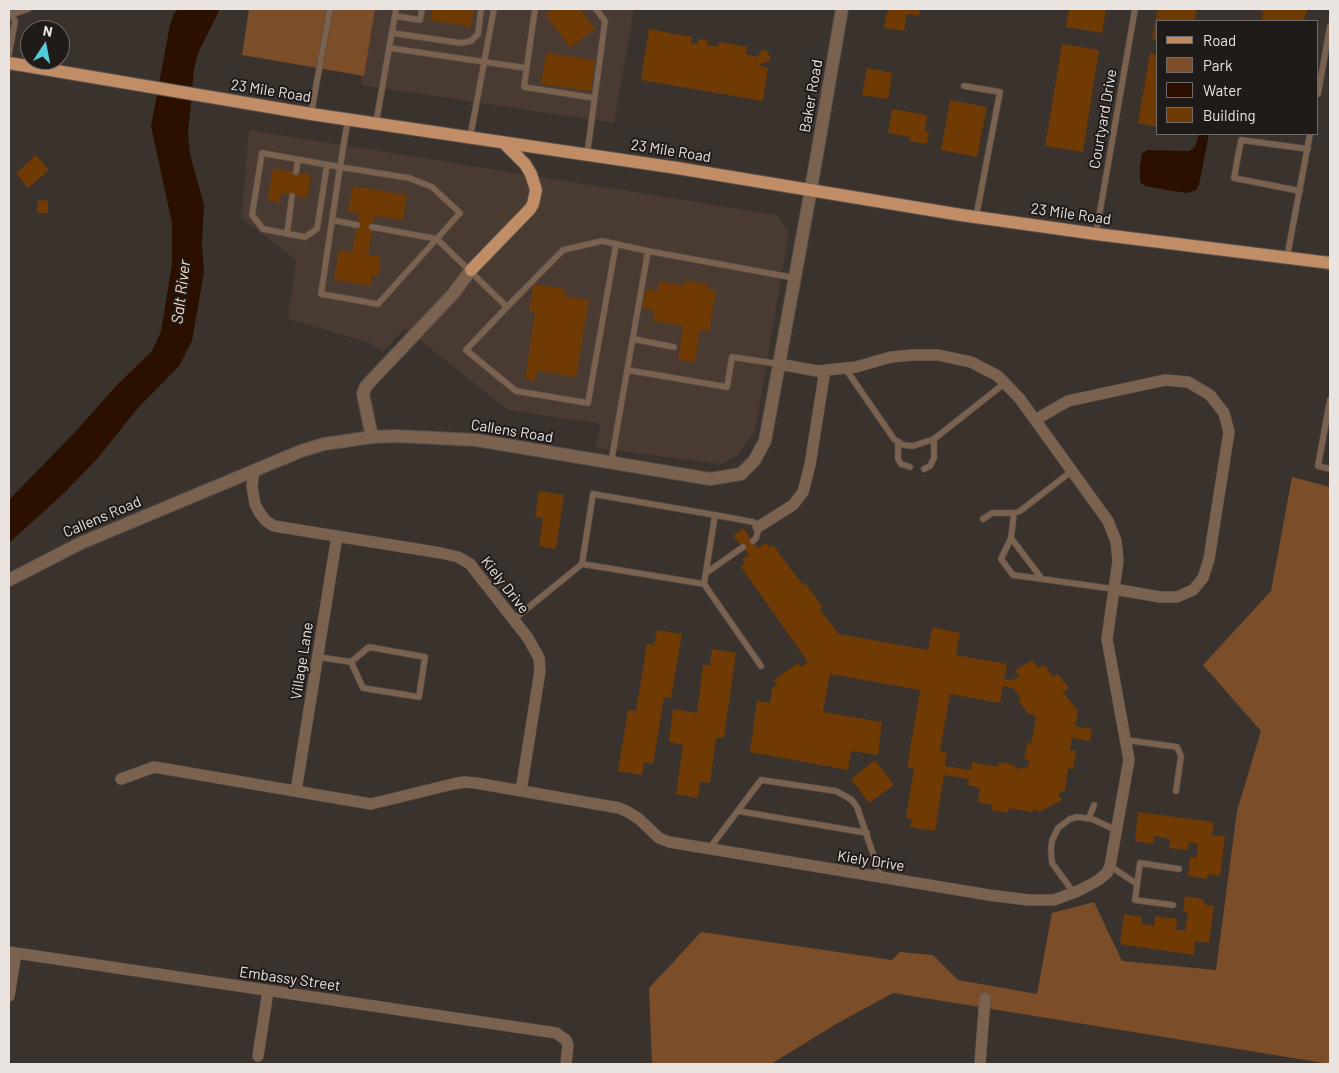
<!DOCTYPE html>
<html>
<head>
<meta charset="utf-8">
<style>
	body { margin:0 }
	#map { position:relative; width:1339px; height:1073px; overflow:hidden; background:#3a322d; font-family:Barlow,sans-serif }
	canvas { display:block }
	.frame { position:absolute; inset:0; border:10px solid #eae4e1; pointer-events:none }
	.legend { position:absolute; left:1156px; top:20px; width:162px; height:115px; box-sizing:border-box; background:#1f1b19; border:1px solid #706b69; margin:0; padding:6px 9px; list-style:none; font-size:15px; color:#eae4e1 }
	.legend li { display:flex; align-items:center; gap:10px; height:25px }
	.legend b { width:25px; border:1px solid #706b69 }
	.north { position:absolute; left:20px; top:20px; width:50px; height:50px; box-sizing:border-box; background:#1f1b19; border:1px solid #706b69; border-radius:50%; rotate:11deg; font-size:14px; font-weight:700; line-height:20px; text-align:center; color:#eae4e1 }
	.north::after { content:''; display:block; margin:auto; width:18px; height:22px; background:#53cbda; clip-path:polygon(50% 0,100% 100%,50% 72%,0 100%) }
</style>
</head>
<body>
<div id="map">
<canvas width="1339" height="1073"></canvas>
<div class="frame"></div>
<ul class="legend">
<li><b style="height:6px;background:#c08d67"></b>Road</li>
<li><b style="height:14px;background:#7c4d29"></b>Park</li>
<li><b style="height:14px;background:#2b1000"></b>Water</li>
<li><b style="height:14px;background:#6f3a04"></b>Building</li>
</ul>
<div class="north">N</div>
</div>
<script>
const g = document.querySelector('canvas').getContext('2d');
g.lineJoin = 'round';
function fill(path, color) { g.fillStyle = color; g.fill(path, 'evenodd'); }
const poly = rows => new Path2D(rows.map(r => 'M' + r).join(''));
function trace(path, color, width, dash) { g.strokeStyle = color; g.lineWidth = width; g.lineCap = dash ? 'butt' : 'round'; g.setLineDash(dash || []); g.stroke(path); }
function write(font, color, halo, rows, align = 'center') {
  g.font = font + ' Barlow,sans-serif'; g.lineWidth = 4; g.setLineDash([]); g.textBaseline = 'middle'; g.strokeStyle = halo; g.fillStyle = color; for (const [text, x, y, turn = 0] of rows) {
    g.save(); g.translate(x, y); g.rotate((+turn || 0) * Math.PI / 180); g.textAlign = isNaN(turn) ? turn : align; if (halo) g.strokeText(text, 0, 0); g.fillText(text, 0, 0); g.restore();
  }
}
const built = poly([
	[374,9,634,9,614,123,361,85],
	[249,130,777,215,789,232,755,431,738,455,721,464,595,448,601,424,508,410,405,328,382,352,370,343,288,319,296,260,241,218]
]);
const green = poly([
	[249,9,375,9,364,76,242,55],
	[1292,477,1330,487,1330,1064,893,993,836,1024,771,1064,652,1064,649,988,701,932,892,960,900,952,933,955,958,980,1037,994,1052,913,1094,902,1122,961,1216,970,1237,811,1261,731,1203,665,1271,591]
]);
const water = poly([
	[179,9,220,9,198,53,194,69,188,134,190,154,204,205,202,243,204,272,192,341,179,366,137,409,97,459,63,494,9,543,9,500,77,430,115,387,152,351,161,332,172,264,172,223,151,126,170,25,174,13],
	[1199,134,1209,134,1199,185,1196,190,1187,193,1172,191,1145,186,1140,182,1140,167,1142,153,1148,150,1189,151,1195,147]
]);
const building = poly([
	[432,9,474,9,471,27,430,20],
	[553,9,580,9,595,29,570,48,545,14],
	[888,9,920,9,919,16,907,14,904,31,884,28],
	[1069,9,1106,9,1102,33,1066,27],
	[1158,9,1197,9,1194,21,1158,21,1158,40,1152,39],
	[1256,9,1308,9,1303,21,1261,21,1264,12],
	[649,29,692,37,691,43,697,44,698,39,707,40,707,45,718,47,719,42,747,47,746,54,757,57,762,50,767,51,770,57,770,61,760,64,760,66,768,68,763,101,641,80],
	[1062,44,1099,50,1083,152,1045,146],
	[546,53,595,60,591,91,541,84],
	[1150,53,1158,55,1158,127,1138,123],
	[867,68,892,73,888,99,862,95],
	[950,100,987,107,977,157,941,150],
	[892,109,927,115,925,131,929,132,927,144,909,141,910,137,888,133],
	[36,155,49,170,28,188,16,173],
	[273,168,311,175,307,198,281,193,280,203,268,200],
	[353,186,407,195,403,220,374,216,368,255,381,257,378,276,372,275,371,286,334,280,339,250,352,252,359,213,348,212],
	[48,200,48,213,37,213,37,201],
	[685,280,707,284,707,289,716,291,709,331,700,330,695,362,678,360,683,326,653,321,654,310,642,308,646,289,657,291,659,281,684,286],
	[534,284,565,289,564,296,589,300,576,377,537,371,535,381,525,379,535,313,529,312],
	[539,491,564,495,556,549,539,546,543,518,535,517],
	[743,528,758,548,766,543,769,547,773,545,803,585,805,583,823,607,820,610,839,634,928,650,932,627,960,633,956,655,1007,664,1004,679,1013,680,1019,676,1015,670,1032,660,1038,668,1045,665,1053,677,1058,674,1069,688,1063,692,1078,711,1075,726,1092,729,1090,741,1072,738,1070,750,1076,751,1073,769,1068,768,1065,790,1058,794,1062,800,1039,812,1037,809,1030,812,1009,808,1008,813,991,810,992,805,978,802,980,788,968,785,969,779,944,775,935,831,910,827,912,819,906,818,914,768,907,767,920,690,830,674,823,712,882,722,878,755,851,751,848,770,750,752,757,701,770,703,772,688,777,685,774,680,798,663,801,667,808,662,741,567,744,565,743,559,749,555,733,536],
	[1003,686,1013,688,1021,698,1018,700,1029,715,1032,713,1036,718,1031,744,1027,743,1024,759,1029,760,1028,767,1017,769,1014,765,999,762,998,767,972,762,971,770,945,766,947,753,940,751,950,694,1000,703],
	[657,630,682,634,671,698,664,697,653,764,644,762,642,775,618,771,628,710,636,711,647,644,654,645],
	[712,649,736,653,724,738,716,738,710,783,700,782,698,798,676,794,683,745,669,742,673,709,697,713,703,665,710,665],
	[875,760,894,785,869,803,851,779],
	[1138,812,1214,822,1212,835,1225,836,1220,876,1207,874,1207,879,1188,876,1190,857,1196,858,1198,844,1189,842,1188,850,1169,848,1170,839,1154,836,1153,844,1135,841],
	[1185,896,1203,899,1206,905,1214,906,1209,943,1195,941,1194,955,1120,944,1124,914,1142,917,1142,924,1154,926,1155,916,1177,919,1176,929,1185,931,1188,913,1183,912]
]);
const service = poly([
	[535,9,524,87,594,98],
	[9,10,15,21,9,54],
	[10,15,28,9],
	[395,16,420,20,422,9],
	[392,33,461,43,471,41,478,34,481,9],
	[390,48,526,68],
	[964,86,1000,92,976,217],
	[1318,94,1330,26],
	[311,114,330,9],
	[376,123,396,9],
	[470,138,494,9],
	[587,155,605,21,596,9],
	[327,165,317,229,305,237,263,229,252,215,262,153,340,167,409,178,432,187,460,213,378,304,321,294,340,167,348,119],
	[296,172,298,160],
	[1300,191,1234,178,1241,140,1308,149],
	[332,220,357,225],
	[372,227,437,239,507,307,563,250,602,241,648,251,795,278],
	[287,234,292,196],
	[1096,234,1135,9],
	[1287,257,1310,134],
	[507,307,466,350,516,391,588,403,616,244],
	[633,339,674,347],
	[845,368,894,439,903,445,913,446,934,439,1005,383],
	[627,370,727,387,732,357,779,364],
	[1330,400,1318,466,1330,469],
	[898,442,898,459,901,464,910,467],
	[611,463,648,251],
	[924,469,930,466,934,458,934,439],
	[1014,513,1011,538,1001,559,1013,575,1114,589],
	[715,515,753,522,758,527,758,531,756,538,753,541],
	[983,519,992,513,1014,513,1020,511,1072,471],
	[1011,538,1042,579],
	[706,573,743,547],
	[704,584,761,666],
	[513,620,582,564,593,494,715,515,704,584,582,564],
	[318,657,351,662,369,647,425,657,419,697,363,688,351,662],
	[1126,740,1177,747,1181,756,1176,791],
	[738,811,867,833],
	[1089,818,1094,805],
	[709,849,761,780,836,791,852,800,857,807,881,877],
	[1110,866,1137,884],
	[1074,893,1052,863,1051,848,1052,841,1058,828,1070,819,1077,817,1092,819,1116,830],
	[1173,905,1135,900,1140,863,1179,869]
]);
const minor = poly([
	[1035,420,1068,401,1165,380,1188,382,1210,395,1224,413,1229,432,1209,559,1203,578,1193,590,1177,597,1160,597,1114,589],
	[254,471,252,486,255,504,259,512,266,521,274,526,441,553,458,557,470,564,528,638,539,658,540,671,521,791],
	[758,527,793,505,803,492,810,465,825,370],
	[121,779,154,767,371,804,453,784,464,782,476,783,619,808,628,812,639,819,659,838,669,842,989,895,1028,900,1054,900,1078,891,1097,881,1107,873,1110,866,1129,760,1107,639,1118,561,1116,541,1108,521,1020,399,998,376,971,362,938,355,913,355,891,357,856,367,817,371,779,364],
	[296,791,337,536],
	[9,952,556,1033,566,1040,568,1045,566,1064],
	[9,996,16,953],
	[258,1056,268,991],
	[980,1064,985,998]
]);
const tertiary = poly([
	[372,437,363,394,366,386,453,294,471,270],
	[9,580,81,543,301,451,324,444,372,437,396,436,476,440,710,479,741,474,754,461,765,441,811,189,842,9]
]);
const primary = poly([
	[9,63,311,114,677,168,961,215,1096,234,1330,263],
	[471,270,530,209,533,204,536,190,531,174,525,164,504,143]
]);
const streetNames = [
	["23 Mile Road",271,91,9],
	["Baker Road",811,96,-80],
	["Courtyard Drive",1103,119,-80],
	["23 Mile Road",671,151,9],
	["23 Mile Road",1071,214,8],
	["Callens Road",512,431,9],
	["Callens Road",102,517,-23],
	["Kiely Drive",505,585,52],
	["Village Lane",302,661,-81],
	["Kiely Drive",871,861,9],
	["Embassy Street",290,979,8]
];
const waterNames = [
	["Salt River",181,292,-83]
];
fill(built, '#493b32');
fill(green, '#7c4d29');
fill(water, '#2b1000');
fill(building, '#6f3a04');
trace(service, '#564e4a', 7);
trace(minor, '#564e4a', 12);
trace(tertiary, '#564e4a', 14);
trace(primary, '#564e4a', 14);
trace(service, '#7b624f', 5.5);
trace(minor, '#7b624f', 11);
trace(tertiary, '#7b624f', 12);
trace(primary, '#c08d67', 12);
write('15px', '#eae4e1', '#1f1b19', streetNames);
write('italic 16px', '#fcd9c1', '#1f1b19', waterNames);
</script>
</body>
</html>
